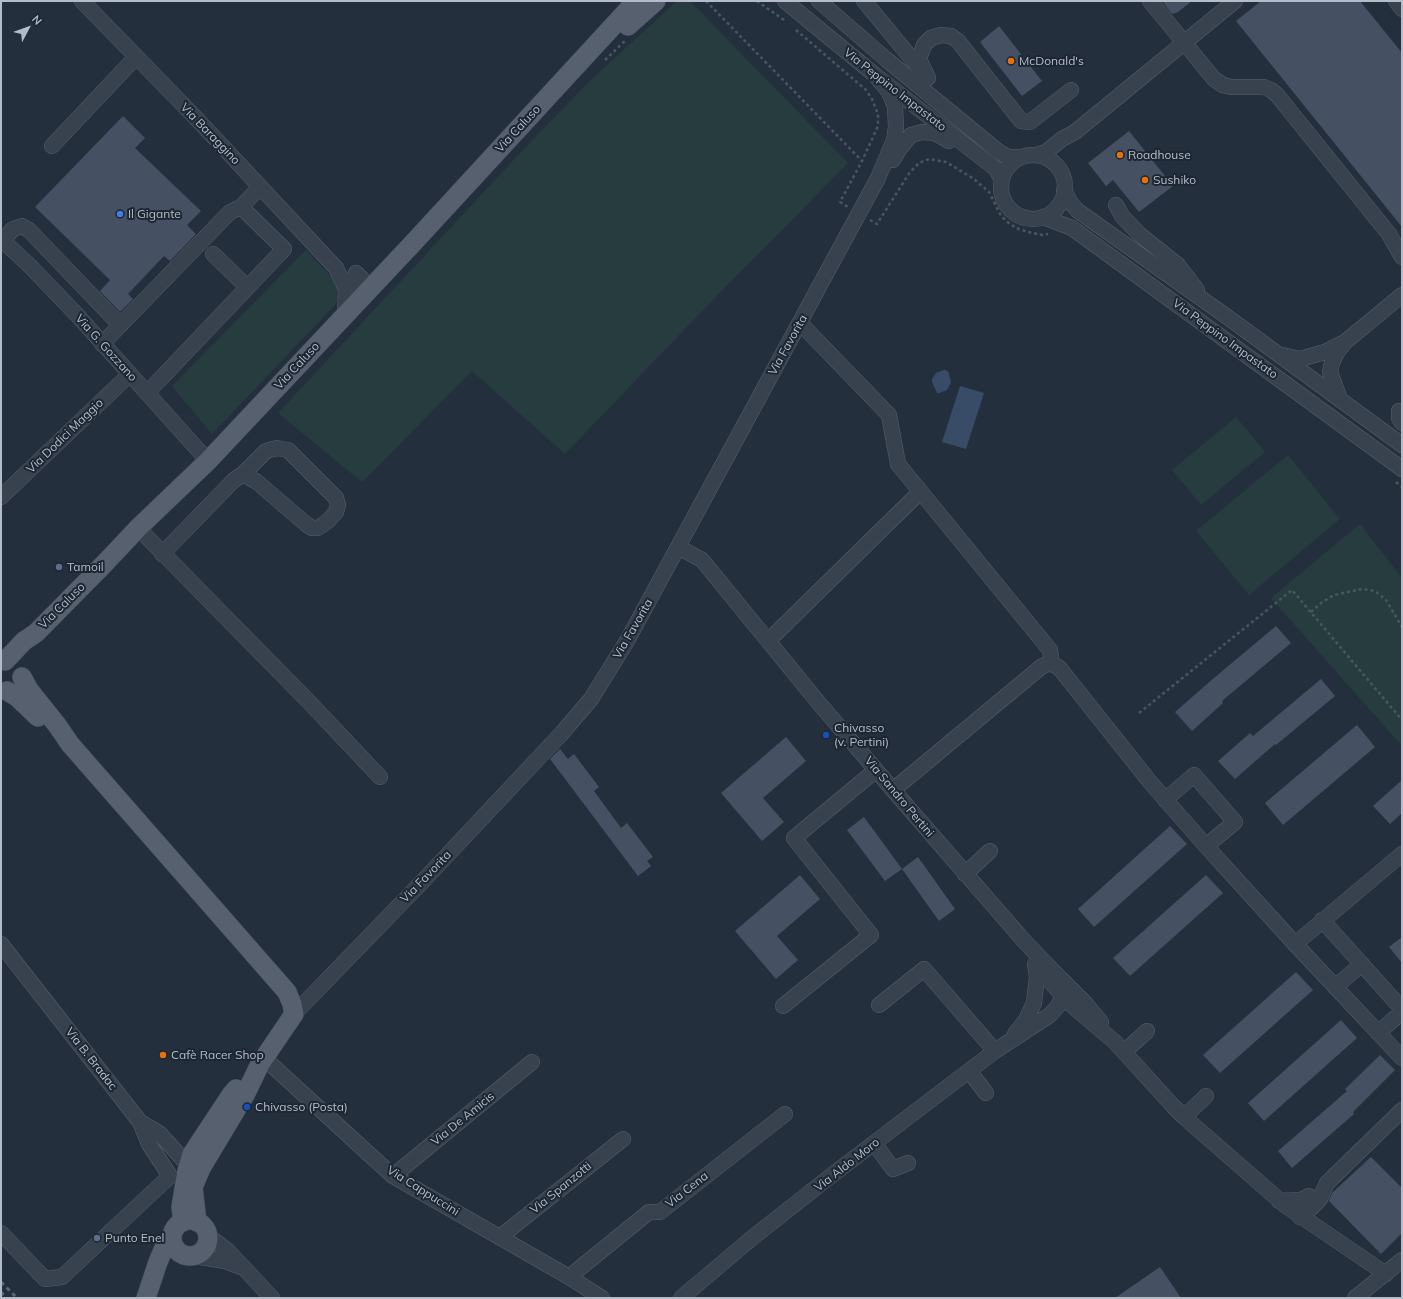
<!DOCTYPE html>
<html>
<head>
<meta charset="utf-8">
<style>
	body { margin:0 }
	#map { position:relative; width:1403px; height:1299px; overflow:hidden; background:#242f3e; font-family:Mulish,sans-serif }
	canvas { display:block }
	.frame { position:absolute; inset:0; border:2px solid #b4bcc9; pointer-events:none }
	.north { position:absolute; left:8px; top:8px; width:40px; height:40px; -webkit-text-stroke:3px #1d2633; paint-order:stroke; rotate:49deg; font-size:11px; font-weight:700; line-height:16px; text-align:center; color:#b4bcc9 }
	.north::after { content:''; display:block; margin:auto; width:14px; height:18px; background:#b4bcc9; clip-path:polygon(50% 0,100% 100%,50% 72%,0 100%) }
</style>
</head>
<body>
<div id="map">
<canvas width="1403" height="1299"></canvas>
<div class="frame"></div>
<div class="north">N</div>
</div>
<script>
const g = document.querySelector('canvas').getContext('2d');
g.lineJoin = 'round';
function fill(path, color) { g.fillStyle = color; g.fill(path, 'evenodd'); }
const poly = rows => new Path2D(rows.map(r => 'M' + r).join(''));
function trace(path, color, width, dash) { g.strokeStyle = color; g.lineWidth = width; g.lineCap = dash ? 'butt' : 'round'; g.setLineDash(dash || []); g.stroke(path); }
function write(font, color, halo, rows, align = 'center') {
  g.font = font + ' Mulish,sans-serif'; g.lineWidth = 4; g.setLineDash([]); g.textBaseline = 'middle'; g.strokeStyle = halo; g.fillStyle = color; for (const [text, x, y, turn = 0] of rows) {
    g.save(); g.translate(x, y); g.rotate((+turn || 0) * Math.PI / 180); g.textAlign = isNaN(turn) ? turn : align; if (halo) g.strokeText(text, 0, 0); g.fillText(text, 0, 0); g.restore();
  }
}
const green = poly([
	[677,1,690,1,848,163,707,306,565,454,472,371,362,482,278,413,536,136,594,77],
	[306,250,333,279,337,287,338,297,336,304,212,434,172,386],
	[1236,417,1265,452,1201,505,1172,470],
	[1288,455,1340,519,1249,595,1196,531],
	[1360,524,1402,578,1402,746,1271,598]
]);
const water = poly([
	[944,370,948,371,951,382,947,390,939,393,937,393,932,382,932,379,936,373],
	[960,386,984,393,966,449,942,442]
]);
const building = poly([
	[1162,1,1192,1,1178,12,1172,14],
	[1261,1,1360,1,1402,53,1402,227,1236,21],
	[999,26,1042,81,1022,96,980,42],
	[123,116,145,138,135,148,201,211,187,225,196,234,170,261,164,256,128,294,133,299,120,312,100,291,110,280,35,207],
	[1129,131,1173,186,1139,212,1113,180,1106,186,1088,163],
	[1276,626,1291,643,1222,701,1223,703,1192,731,1175,712,1214,678],
	[1321,679,1335,696,1276,745,1275,744,1235,779,1218,761,1250,733,1253,736],
	[1357,725,1375,747,1283,825,1265,803],
	[786,737,806,761,763,798,784,822,762,841,721,793],
	[560,749,568,759,574,754,599,787,594,791,621,828,627,823,653,857,647,861,651,866,638,876,550,759],
	[1402,780,1402,813,1390,824,1373,806],
	[864,817,902,869,885,881,847,830],
	[1170,826,1187,844,1094,927,1078,909],
	[918,857,955,909,939,921,902,869],
	[800,875,820,899,777,936,798,960,776,979,735,931],
	[1206,875,1223,893,1130,976,1113,958],
	[1402,937,1402,963,1389,947],
	[1296,972,1313,990,1220,1073,1203,1055],
	[1341,1020,1357,1038,1264,1121,1248,1103],
	[1380,1055,1395,1070,1353,1112,1354,1114,1292,1168,1278,1151,1347,1091,1345,1089],
	[1371,1157,1402,1188,1402,1233,1381,1254,1329,1201,1332,1193],
	[1160,1267,1181,1298,1115,1298]
]);
const path = poly([
	[706,1,862,161],
	[757,1,784,20],
	[796,30,866,90,872,99,878,114,878,126,862,161,840,202,848,207],
	[605,60,626,40],
	[870,220,877,224,910,172,919,163,929,159,946,162,974,179,989,192,1000,214,1006,221,1016,228,1028,232,1042,235,1048,234],
	[1396,482,1402,487],
	[1311,612,1321,603,1334,595,1362,589,1375,591,1386,600,1402,627],
	[1139,713,1292,590,1402,720]
]);
const minor = poly([
	[82,1,196,118,336,268,346,289,345,315],
	[785,1,875,75,991,165,996,169,1002,180],
	[819,1,887,60,999,152,1008,157,1020,157],
	[864,1,921,70],
	[1150,1,1214,79,1223,85,1231,87,1264,87,1271,90,1277,95,1389,234,1402,257],
	[1396,1,1402,9],
	[928,78,919,59,924,45,931,38,941,35,951,36,958,41,1021,121,1030,122,1071,90],
	[52,146,136,57],
	[1036,155,1046,152,1062,139,1075,132,1235,1],
	'1001 187a32 32 0 1 1 64 0a32 32 0 1 1-64 0Z',
	[893,160,900,148,911,135,922,132,935,133,949,141],
	[1064,190,1070,202,1078,211,1226,316,1402,445],
	[1116,205,1122,216,1139,234,1178,265,1197,290],
	[1043,217,1072,228,1402,469],
	[1,239,28,264,78,316,208,461],
	[3,240,13,229,22,226,29,230,120,325],
	[213,254,247,287],
	[342,279,354,287,367,290,362,279,356,273],
	[800,323,889,415,898,464,1050,650,1052,664,1058,667,1061,670,1150,782,1206,846,1295,944,1402,1058],
	[102,344,230,212,241,207,260,187],
	[1282,355,1300,359,1325,352,1343,343],
	[147,393,284,249,241,207],
	[1340,399,1330,372,1332,363,1336,354,1345,342,1402,295],
	[1399,411,1399,418,1402,423],
	[1,497,130,374],
	[138,528,310,703,380,777],
	[678,547,702,560,818,702,893,790,1025,942,1060,978,1064,989,1062,998,1058,1006,1050,1015,995,1051,832,1175,752,1238,681,1298],
	[162,554,234,480,243,474,257,482,306,524,312,528,318,528,328,521,336,512,338,505,336,498,288,450,277,448,266,451,243,474],
	[768,641,920,492],
	[893,790,1041,667,1047,664,1052,664],
	[1165,800,1194,775,1235,822,1206,846],
	[965,874,990,851],
	[1322,920,1402,1009],
	[1,944,140,1122,159,1133,189,1166],
	[1295,944,1402,854],
	[1036,965,1069,1003,1115,1042,1173,1106,1184,1117,1286,1206,1386,1274],
	[1060,978,1086,1004,1101,1022],
	[1335,987,1362,964],
	[879,1005,924,969,995,1051],
	[783,1006,871,935,794,838,876,770],
	[294,1014,421,883,562,733,591,699,627,641,878,178,894,140,896,127,895,106,889,92,875,75],
	[1378,1033,1402,1012],
	[1015,1034,1026,1020,1034,1003,1037,977,1035,964],
	[1124,1052,1147,1031],
	[264,1058,393,1176,569,1277,602,1298],
	[969,1071,986,1093],
	[1184,1117,1206,1096],
	[874,1143,893,1169,908,1163],
	[393,1176,532,1062],
	[1279,1201,1301,1200,1309,1196],
	[1300,1217,1310,1209,1320,1199,1327,1183,1402,1110],
	[1,1233,45,1279,62,1277,170,1176,149,1144,140,1122],
	[208,1236,228,1251,272,1298],
	[500,1237,623,1139],
	[194,1256,225,1261,241,1267],
	[569,1277,649,1212,660,1212,785,1114],
	[1355,1298,1402,1260]
]);
const major = poly([
	[628,26,656,1],
	[5,661,24,641,36,633,106,562,138,528,208,461,414,242,636,1],
	[22,677,29,690,57,725,70,744,287,992,292,1004,294,1014,260,1064,246,1093,201,1168,193,1187,197,1222],
	[7,691,17,697,38,717],
	'172 1238a18 18 0 1 1 36 0a18 18 0 1 1-36 0Z',
	[183,1222,181,1207,187,1171,192,1154,231,1095,236,1089],
	[146,1298,158,1262,164,1248,172,1239]
]);
const rail = poly([
	[1,1282,17,1298],
	[1,1292,6,1298]
]);
const markers = [
	[1011,61,4,"#e8710a"],
	[1120,155,4,"#e8710a"],
	[1145,180,4,"#e8710a"],
	[120,214,4,"#3f7fe0"],
	[59,567,4,"#5c6f8a"],
	[826,735,4,"#1a4fb4"],
	[163,1055,4,"#e8710a"],
	[247,1107,4,"#1a4fb4"],
	[97,1238,4,"#5c6f8a"]
];
const poiNames = [
	["McDonald's",1019,61],
	["Roadhouse",1128,155],
	["Sushiko",1153,180],
	["Il Gigante",128,214],
	["Tamoil",67,567],
	["Chivasso",834,728],
	["(v. Pertini)",834,742],
	["Cafè Racer Shop",171,1055],
	["Chivasso (Posta)",255,1107],
	["Punto Enel",105,1238]
];
const streetNames = [
	["Via Peppino Impastato",895,90,38],
	["Via Caluso",518,129,-47],
	["Via Baraggino",210,134,46],
	["Via Peppino Impastato",1225,339,36],
	["Via Favorita",788,345,-61],
	["Via G. Gozzano",106,348,48],
	["Via Caluso",297,366,-47],
	["Via Dodici Maggio",65,436,-44],
	["Via Caluso",62,606,-45],
	["Via Favorita",633,629,-60],
	["Via Sandro Pertini",899,797,50],
	["Via Favorita",426,877,-46],
	["Via B. Bradac",91,1059,52],
	["Via De Amicis",463,1119,-39],
	["Via Aldo Moro",847,1165,-38],
	["Via Spanzotti",561,1188,-39],
	["Via Cena",687,1190,-38],
	["Via Cappuccini",423,1191,32]
];
fill(green, '#263c3f');
fill(water, '#394c67');
fill(building, '#455162');
trace(minor, '#565f6c', 16);
trace(major, '#414a57', 20);
trace(path, '#44595c', 2.5, [3, 3]);
trace(minor, '#38414e', 15);
trace(major, '#56606e', 19);
trace(rail, '#5a6575', 3, [4, 4]);
for (const [x, y, r, color] of markers) { const dot = new Path2D(); dot.arc(x, y, r, 0, 2 * Math.PI); g.fillStyle = color; g.fill(dot); trace(dot, '#1d2633', 1.5); }
write('12px', '#b4bcc9', '#1d2633', poiNames, 'left');
write('12px', '#b4bcc9', '#1d2633', streetNames);
</script>
</body>
</html>
